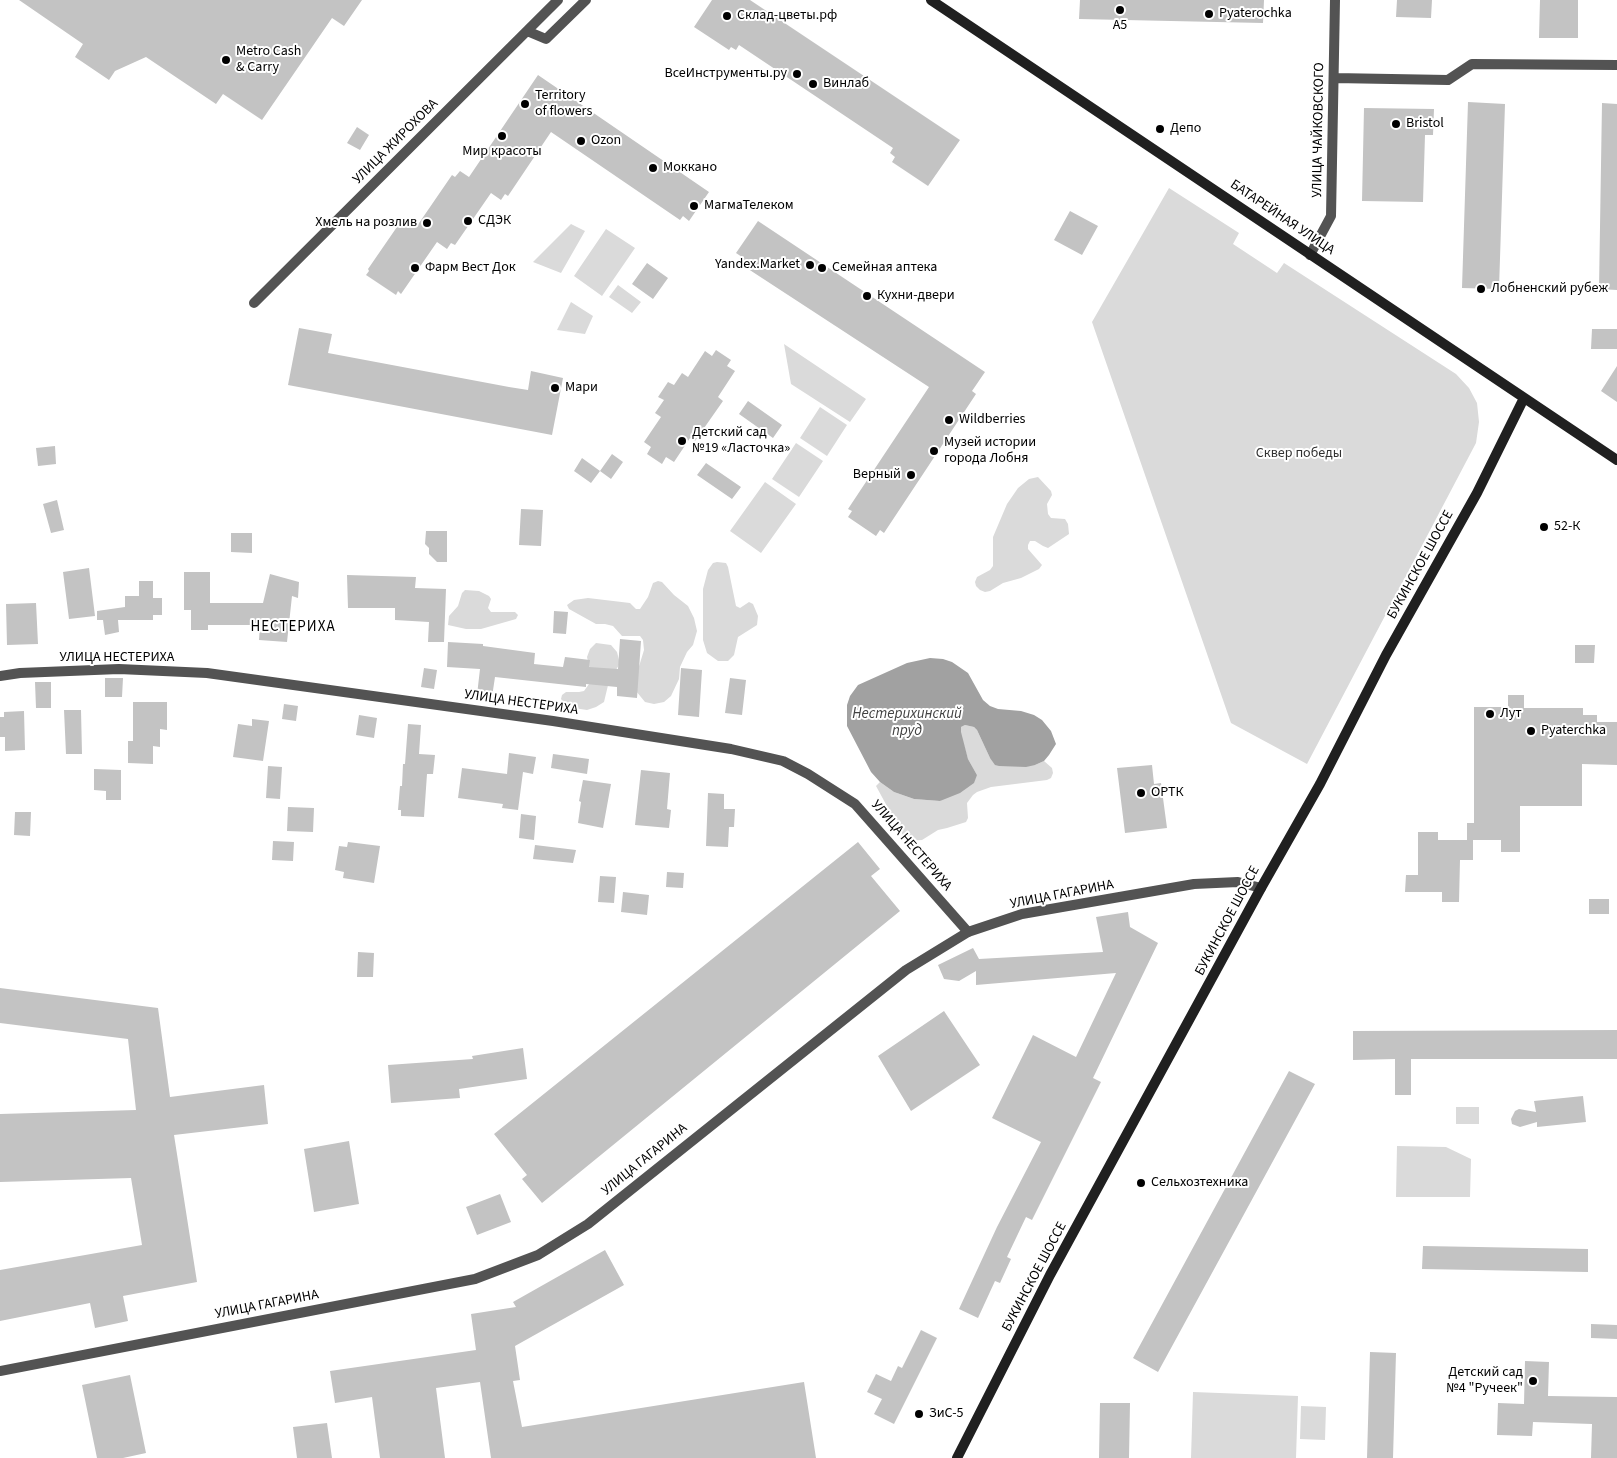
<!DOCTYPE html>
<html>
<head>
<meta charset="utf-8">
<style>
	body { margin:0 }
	canvas { display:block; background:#fff }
</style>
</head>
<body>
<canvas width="1617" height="1458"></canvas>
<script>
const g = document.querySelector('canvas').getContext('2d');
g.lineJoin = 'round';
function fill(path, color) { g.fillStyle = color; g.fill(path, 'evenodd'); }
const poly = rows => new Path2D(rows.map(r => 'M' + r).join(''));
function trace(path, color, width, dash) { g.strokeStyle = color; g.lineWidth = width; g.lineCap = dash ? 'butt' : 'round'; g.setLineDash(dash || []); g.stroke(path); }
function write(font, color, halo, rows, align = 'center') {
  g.font = font + ' "Source Sans 3",sans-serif'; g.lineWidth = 4; g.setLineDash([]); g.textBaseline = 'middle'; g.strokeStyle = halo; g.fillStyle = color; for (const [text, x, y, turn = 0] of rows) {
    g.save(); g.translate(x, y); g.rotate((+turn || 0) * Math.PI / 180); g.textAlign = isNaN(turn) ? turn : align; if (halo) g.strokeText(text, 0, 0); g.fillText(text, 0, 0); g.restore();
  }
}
const green = poly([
	[1169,188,1239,233,1233,244,1277,273,1284,263,1456,374,1469,388,1477,403,1479,422,1476,443,1307,764,1231,723,1092,322],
	[571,224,585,231,561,273,533,262],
	[606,229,635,248,602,296,574,276],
	[618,285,641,302,632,313,609,297],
	[571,302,593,316,585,334,557,330],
	[784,344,866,399,850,422,791,384],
	[820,407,847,425,827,456,800,438],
	[796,443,823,461,799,497,772,479],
	[1038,477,1051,491,1052,495,1047,504,1048,514,1051,518,1065,519,1068,524,1069,534,1048,548,1043,546,1035,541,1030,541,1028,545,1028,549,1042,565,1039,569,1021,578,1003,583,990,591,985,592,980,590,976,586,975,582,977,577,990,570,993,566,993,537,1007,504,1018,488,1029,479],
	[765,482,796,504,761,553,730,531],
	[717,562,726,563,728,567,736,606,740,608,749,602,753,604,758,616,757,625,738,637,734,655,728,661,718,661,707,653,703,640,703,589,708,570,713,563],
	[658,581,662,582,674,595,688,606,694,618,697,631,693,645,687,652,680,667,679,679,671,696,664,702,654,704,645,702,636,691,637,673,644,650,643,640,640,636,622,636,613,626,605,624,596,624,569,609,567,605,574,600,588,598,630,603,636,609,640,609,648,597,653,583],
	[465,590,479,591,489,596,491,599,488,608,491,612,515,612,518,615,516,619,481,629,466,629,448,625,449,616,458,606,462,593],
	[596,643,611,645,617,652,619,660,619,665,609,681,604,702,596,707,587,710,567,707,561,699,562,695,566,692,579,692,584,691,589,684,591,675,587,657,590,649],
	[965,725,974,727,977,730,990,758,1035,765,1044,761,1052,768,1053,773,1051,778,1047,780,991,787,977,792,973,795,967,803,968,818,966,822,947,828,938,830,922,840,906,841,876,786,880,782,894,792,914,799,940,801,977,775,968,759,960,732,961,727],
	[1456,1107,1479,1107,1479,1124,1456,1124],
	[1397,1146,1446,1147,1471,1159,1470,1197,1396,1197],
	[1193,1392,1298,1396,1296,1458,1191,1458],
	[1301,1406,1326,1407,1325,1440,1300,1439]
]);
const water = poly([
	[930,658,943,659,952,662,968,673,983,700,990,706,998,709,1021,711,1034,715,1042,720,1051,731,1056,744,1049,755,1044,761,1035,765,1026,767,999,766,995,765,990,758,977,730,974,727,965,725,961,727,961,732,968,759,977,775,974,783,960,793,940,801,914,799,894,792,880,782,871,772,847,726,847,705,850,696,858,685,907,663]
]);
const building = poly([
	[19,0,362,0,344,26,332,18,262,120,223,94,216,104,146,57,115,71,109,80,75,57,83,44],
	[712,0,750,0,960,140,928,186,892,162,895,157,890,153,893,148,739,45,736,50,731,47,729,50,694,27],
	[1080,0,1264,0,1263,23,1079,19],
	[1397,0,1432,0,1431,18,1396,17],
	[1540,0,1578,0,1578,38,1539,38],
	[538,75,709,192,689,221,683,216,680,220,551,132,508,196,505,194,501,200,491,193,455,245,451,243,447,249,437,242,401,294,398,291,396,295,366,275,369,271,368,269,399,224,401,226,406,218,417,226,452,175,455,177,460,171,469,177],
	[1468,102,1505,104,1499,289,1462,288],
	[1602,103,1617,104,1617,290,1599,289],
	[1364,108,1434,109,1433,135,1425,135,1423,202,1362,201],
	[357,127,369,135,360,150,347,143],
	[1070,211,1098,226,1082,255,1054,240],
	[758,221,985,372,972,391,976,394,884,533,880,530,876,536,848,517,852,511,848,509,929,387,739,263,742,257,736,253],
	[647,263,668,278,653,299,632,284],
	[299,328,332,334,328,353,509,387,528,390,531,371,563,378,552,435,288,385],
	[1592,329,1617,329,1617,349,1591,349],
	[716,350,731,360,727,366,735,371,718,397,723,401,695,441,690,438,674,462,666,457,662,464,647,454,651,447,644,442,661,417,655,413,664,400,658,397,668,382,674,385,682,373,688,377,705,351,712,356],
	[1617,366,1617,402,1601,391],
	[748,401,782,425,773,438,739,414],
	[55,446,56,464,38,466,36,448],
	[612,454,623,462,611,479,600,471],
	[582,458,600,471,591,483,574,471],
	[706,463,741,487,732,499,697,475],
	[57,500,64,530,51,533,43,504],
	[521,509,543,510,541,546,519,545],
	[426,531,447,531,447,562,437,562,429,554,429,548,425,544],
	[231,533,252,533,252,553,231,552],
	[89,568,95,616,69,619,63,572],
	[184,572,210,572,210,603,263,603,270,574,299,582,298,598,292,596,287,642,259,640,260,625,208,625,208,630,191,630,191,610,184,610],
	[347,575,416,577,415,588,446,589,444,642,428,642,429,622,395,620,395,608,348,608],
	[139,581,153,581,153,598,162,598,162,615,153,615,153,620,118,620,119,632,105,635,103,620,97,620,97,611,125,607,125,596,139,596],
	[36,603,38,644,7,645,6,604],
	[554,611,568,612,566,634,553,633],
	[620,639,641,641,637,698,617,696,617,687,586,684,586,687,495,677,492,697,477,695,480,669,447,667,448,642,483,644,483,646,535,653,534,664,563,667,565,657,590,660,589,667,618,669],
	[1575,645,1595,645,1594,663,1575,663],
	[424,668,437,670,434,689,421,687],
	[681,668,702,670,699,717,678,715],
	[105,678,123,678,122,697,105,697],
	[730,678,746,680,742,715,725,713],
	[35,682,51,682,51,708,36,708],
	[1508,695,1524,695,1524,708,1583,708,1583,715,1597,715,1597,722,1617,722,1617,765,1582,764,1582,806,1520,806,1520,852,1501,852,1501,840,1467,840,1467,823,1474,823,1474,707,1508,707],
	[133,702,167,702,167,730,160,729,160,747,153,746,153,764,128,763,128,741,133,741],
	[284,704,298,706,296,721,282,719],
	[64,710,81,710,82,754,66,754],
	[24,711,25,750,5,751,5,737,0,737,0,717,4,717,4,712],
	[359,715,377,718,374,738,356,735],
	[252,719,269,721,263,761,233,757,238,724,252,726],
	[408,724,421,725,419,754,435,755,433,774,427,774,424,817,401,816,401,810,398,810,400,786,402,786,403,764,405,764],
	[509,753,536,757,533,774,523,772,518,810,502,808,503,804,458,798,462,768,507,774],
	[553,754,589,759,587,774,551,768],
	[1152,765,1154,784,1161,783,1167,828,1125,833,1117,768],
	[268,766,282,767,280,799,266,798],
	[94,769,121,770,121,800,106,800,106,791,94,790],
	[641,770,670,773,667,809,671,810,669,828,635,825],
	[583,780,611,784,603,828,578,823,581,802,579,801],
	[708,793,724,794,724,809,735,809,734,827,729,827,728,847,706,846],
	[288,807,314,808,313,832,287,831],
	[15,812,31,812,30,836,14,835],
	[521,814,536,816,534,840,519,838],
	[1418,832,1438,832,1438,840,1473,840,1473,860,1460,860,1459,902,1442,902,1442,892,1405,892,1406,875,1418,875],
	[273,841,294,842,293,861,272,860],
	[348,842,380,846,374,883,343,878,344,872,335,870,339,846,347,847],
	[858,842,880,869,871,876,900,911,542,1203,522,1179,527,1175,494,1134],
	[535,845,576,850,573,863,533,859],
	[667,872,684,873,683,888,666,887],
	[600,876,616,877,614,903,598,902],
	[623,892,649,895,647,915,621,912],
	[1589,899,1609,899,1609,914,1589,914],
	[1128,912,1130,927,1158,943,1093,1078,1101,1082,1032,1220,1026,1217,1007,1257,1011,1259,1000,1283,995,1281,978,1318,959,1309,997,1227,1041,1142,992,1118,1033,1035,1076,1057,1116,973,976,985,976,971,959,981,944,979,938,965,973,948,979,959,1103,952,1096,917],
	[358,952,374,953,373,977,357,977],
	[0,988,158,1008,170,1097,264,1085,268,1124,174,1135,197,1282,123,1296,128,1321,95,1328,90,1303,0,1321,0,1270,142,1245,131,1178,0,1182,0,1114,136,1110,128,1039,0,1023],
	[944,1011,980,1065,911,1111,878,1056],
	[1617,1030,1617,1059,1411,1059,1411,1095,1395,1095,1395,1059,1353,1060,1353,1031],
	[523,1048,527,1079,459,1089,460,1098,391,1103,388,1065,473,1059,472,1056],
	[1289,1071,1315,1084,1158,1372,1133,1358],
	[1583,1096,1586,1122,1537,1127,1537,1122,1520,1127,1512,1124,1511,1119,1515,1111,1519,1109,1536,1112,1534,1101],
	[349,1141,359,1204,314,1212,304,1149],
	[500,1194,511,1222,477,1235,466,1207],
	[1423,1246,1588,1249,1588,1272,1422,1269],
	[605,1250,624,1285,515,1346,520,1380,513,1381,522,1427,804,1382,816,1458,491,1458,480,1382,436,1388,445,1458,380,1458,372,1397,335,1403,330,1371,476,1350,471,1314,516,1307,513,1302],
	[1591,1324,1617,1325,1617,1339,1591,1338],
	[921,1330,937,1338,894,1424,874,1414,882,1399,867,1392,876,1374,891,1381,898,1366,902,1368],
	[1370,1352,1396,1353,1393,1458,1367,1458],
	[1525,1361,1549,1362,1548,1396,1617,1397,1617,1458,1591,1458,1592,1424,1533,1422,1532,1436,1497,1435,1498,1403,1524,1404],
	[130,1375,146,1453,123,1458,97,1458,82,1385],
	[1100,1403,1130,1403,1129,1458,1099,1458],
	[327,1423,332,1458,297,1458,293,1427]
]);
const minor = poly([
	[527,31,546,39,586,0],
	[1334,78,1448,80,1472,64,1617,65],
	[1310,255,1331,216,1335,0],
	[254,303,558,0],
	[0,676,20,673,119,669,207,673,553,721,731,749,783,761,808,774,855,804,968,932]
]);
const tertiary = poly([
	[0,1371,475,1279,538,1255,588,1224,906,970,968,932,1022,914,1194,884,1238,882,1261,888]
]);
const secondary = poly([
	[931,0,1617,460],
	[957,1458,1050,1275,1261,888,1320,784,1386,655,1477,493,1524,398]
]);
const markers = [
	[1120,10,5,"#000"],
	[1209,14,5,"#000"],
	[727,16,5,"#000"],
	[226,60,5,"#000"],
	[797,74,5,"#000"],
	[813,84,5,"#000"],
	[525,104,5,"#000"],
	[1396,124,5,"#000"],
	[1160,129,5,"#000"],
	[502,136,5,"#000"],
	[581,141,5,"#000"],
	[653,168,5,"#000"],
	[694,206,5,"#000"],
	[468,221,5,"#000"],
	[427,223,5,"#000"],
	[810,265,5,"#000"],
	[415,268,5,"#000"],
	[822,268,5,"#000"],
	[1481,289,5,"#000"],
	[867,296,5,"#000"],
	[555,388,5,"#000"],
	[949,420,5,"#000"],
	[682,441,5,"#000"],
	[934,451,5,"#000"],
	[911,475,5,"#000"],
	[1544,527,5,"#000"],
	[1490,714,5,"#000"],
	[1531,731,5,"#000"],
	[1141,793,5,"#000"],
	[1141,1183,5,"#000"],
	[1533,1381,5,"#000"],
	[919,1414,5,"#000"]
];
const poiNames = [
	["Pyaterochka",1219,14],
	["Склад-цветы.рф",737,16],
	["А5",1120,26,"center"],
	["Metro Cash",236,52],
	["& Carry",236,68],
	["ВсеИнструменты.ру",787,74,"right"],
	["Винлаб",823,84],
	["Territory",535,96],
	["of flowers",535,112],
	["Bristol",1406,124],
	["Депо",1170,129],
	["Ozon",591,141],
	["Мир красоты",502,152,"center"],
	["Моккано",663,168],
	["МагмаТелеком",704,206],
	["СДЭК",478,221],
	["Хмель на розлив",417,223,"right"],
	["Yandex.Market",800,265,"right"],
	["Фарм Вест Док",425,268],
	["Семейная аптека",832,268],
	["Лобненский рубеж",1491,289],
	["Кухни-двери",877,296],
	["Мари",565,388],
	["Wildberries",959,420],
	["Детский сад",692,433],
	["№19 «Ласточка»",692,449],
	["Музей истории",944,443],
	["города Лобня",944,459],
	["Верный",901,475,"right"],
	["52-К",1554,527],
	["Лут",1500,714],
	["Pyaterchka",1541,731],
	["ОРТК",1151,793],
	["Сельхозтехника",1151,1183],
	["Детский сад",1523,1373,"right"],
	["№4 \"Ручеек\"",1523,1389,"right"],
	["ЗиС-5",929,1414]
];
const streetNames = [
	["УЛИЦА ЧАЙКОВСКОГО",1319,130,-89],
	["УЛИЦА ЖИРОХОВА",396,142,-45],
	["БАТАРЕЙНАЯ УЛИЦА",1282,218,34],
	["БУКИНСКОЕ ШОССЕ",1421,565,-61],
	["УЛИЦА НЕСТЕРИХА",117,658],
	["УЛИЦА НЕСТЕРИХА",521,703,8],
	["УЛИЦА НЕСТЕРИХА",911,846,49],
	["УЛИЦА ГАГАРИНА",1062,895,-11],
	["БУКИНСКОЕ ШОССЕ",1228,921,-62],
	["УЛИЦА ГАГАРИНА",645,1160,-39],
	["БУКИНСКОЕ ШОССЕ",1035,1277,-62],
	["УЛИЦА ГАГАРИНА",267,1305,-11]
];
const parkNames = [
	["Сквер победы",1299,454]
];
const neighbourhoodNames = [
	["НЕСТЕРИХА",293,628]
];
const waterNames = [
	["Нестерихинский",907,715],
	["пруд",907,732]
];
fill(green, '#dadada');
fill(water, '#a1a1a1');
fill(building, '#c3c3c3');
trace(minor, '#535353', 10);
trace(tertiary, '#535353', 10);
trace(secondary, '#202020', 10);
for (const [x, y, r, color] of markers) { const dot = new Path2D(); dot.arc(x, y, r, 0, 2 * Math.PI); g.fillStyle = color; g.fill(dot); trace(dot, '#fff', 2); }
write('14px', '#000', '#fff', poiNames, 'left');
write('14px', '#000', '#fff', streetNames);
write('14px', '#313131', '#fff', parkNames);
g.letterSpacing = '1px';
write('15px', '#000', '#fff', neighbourhoodNames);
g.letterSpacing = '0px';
write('italic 15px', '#424242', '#fff', waterNames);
</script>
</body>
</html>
